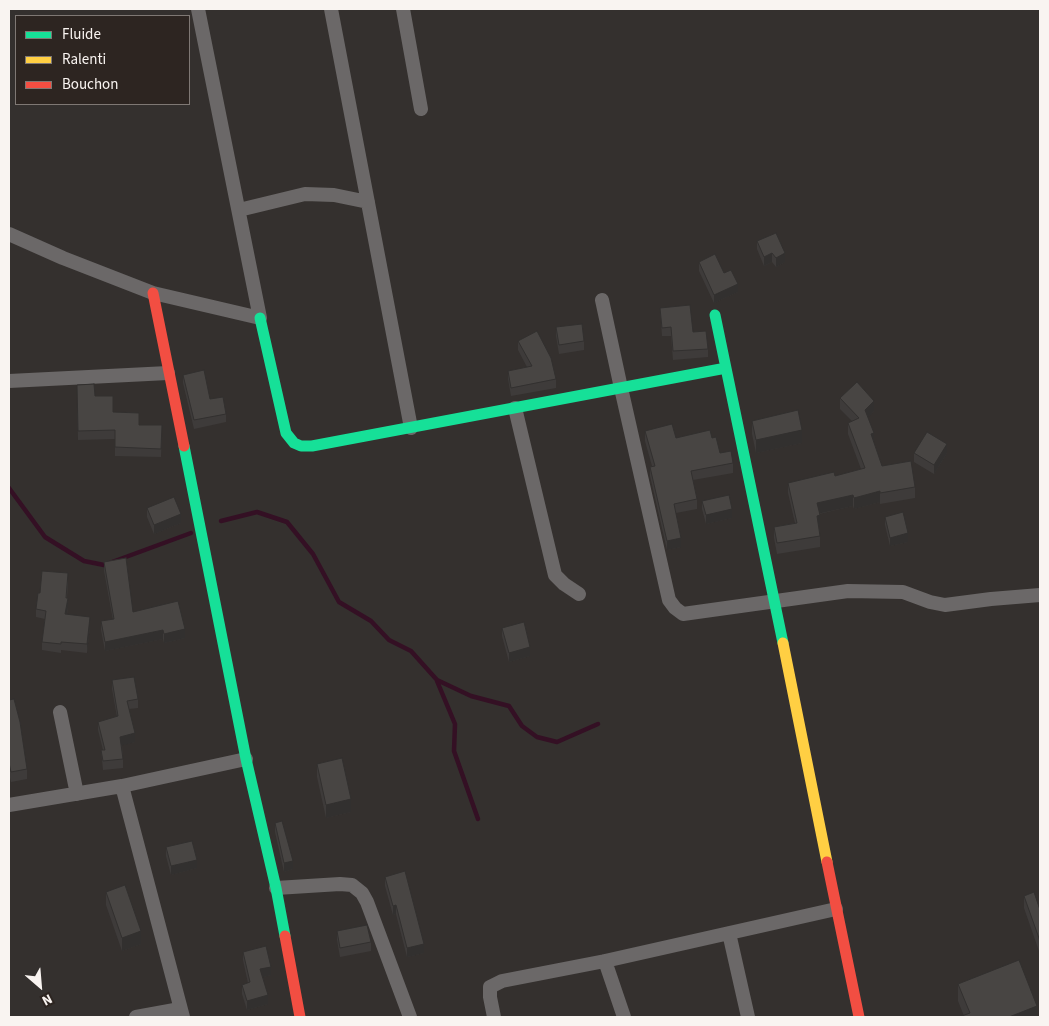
<!DOCTYPE html>
<html>
<head>
<meta charset="utf-8">
<style>
	body { margin:0 }
	#map { position:relative; width:1049px; height:1026px; overflow:hidden; background:#34302e; font-family:"Source Sans 3",sans-serif }
	canvas { display:block }
	.frame { position:absolute; inset:0; border:10px solid #f9f4f1; pointer-events:none }
	.legend { position:absolute; left:15px; top:15px; width:175px; height:90px; box-sizing:border-box; background:#2d2521; border:1px solid #7f7874; margin:0; padding:6px 9px; list-style:none; font-size:15px; color:#f9f4f1 }
	.legend li { display:flex; align-items:center; gap:10px; height:25px }
	.legend b { width:25px; border:1px solid #7f7874 }
	.north { position:absolute; left:15px; top:961px; width:50px; height:50px; -webkit-text-stroke:4px #2d2521; paint-order:stroke; rotate:153deg; font-size:14px; font-weight:700; line-height:20px; text-align:center; color:#f9f4f1 }
	.north::after { content:''; display:block; margin:auto; width:18px; height:22px; background:#f9f4f1; clip-path:polygon(50% 0,100% 100%,50% 72%,0 100%) }
</style>
</head>
<body>
<div id="map">
<canvas width="1049" height="1026"></canvas>
<div class="frame"></div>
<ul class="legend">
<li><b style="height:6px;background:#16e098"></b>Fluide</li>
<li><b style="height:6px;background:#ffcf43"></b>Ralenti</li>
<li><b style="height:6px;background:#f24e42"></b>Bouchon</li>
</ul>
<div class="north">N</div>
</div>
<script>
const g = document.querySelector('canvas').getContext('2d');
g.lineJoin = 'round';
const poly = rows => new Path2D(rows.map(r => 'M' + r).join(''));
function trace(path, color, width, dash) { g.strokeStyle = color; g.lineWidth = width; g.lineCap = dash ? 'butt' : 'round'; g.setLineDash(dash || []); g.stroke(path); }
function fill(path, color) { g.fillStyle = color; g.fill(path, 'evenodd'); }
const stream = poly([
	[9,488,45,537,84,561,104,565,191,533],
	[221,521,257,512,287,522,313,554,339,602,371,621,389,640,411,651,437,680,471,696,509,706,522,726,537,737,557,742,598,724],
	[437,681,455,724,454,751,478,819]
]);
const street = poly([
	[331,9,411,428],
	[403,9,421,109],
	[239,210,305,194,334,195,368,202],
	[9,234,63,258,153,293,260,318,198,9],
	[602,300,621,388,669,600,675,608,683,614,848,591,903,592,930,602,945,605,991,599,1040,595],
	[9,381,168,373],
	[515,408,555,575,564,584,579,594],
	[60,712,77,794],
	[122,786,183,1017],
	[9,805,122,786,246,759],
	[276,888,340,884,352,885,362,893,367,902,410,1017],
	[729,933,748,1017],
	[605,961,624,1017],
	[136,1017,180,1009],
	[494,1017,490,997,490,987,502,981,605,961,836,909]
]);
const fast = poly([
	[715,315,783,643],
	[260,318,286,433,294,443,301,446,312,446,726,368],
	[184,446,246,759,276,888,285,936]
]);
const slow = poly([
	[783,643,827,862]
]);
const jam = poly([
	[153,293,184,446],
	[827,862,859,1017],
	[285,936,300,1017]
]);
const wall = poly([
	[757,241,785,262,776,267,772,262,764,266,757,249],
	[699,262,724,273,738,292,714,303,699,271],
	[660,308,693,332,708,349,708,357,673,360,671,336,662,336],
	[556,327,584,341,584,350,559,354,556,336],
	[518,341,556,379,556,388,511,396,508,379,508,371,527,367,518,350],
	[183,375,226,414,226,422,194,429,183,383],
	[77,385,95,396,113,412,139,425,162,425,161,457,115,456,115,439,78,440],
	[840,398,874,411,868,417,874,443,882,466,915,487,915,498,880,504,880,502,854,509,853,506,819,514,820,526,819,526,820,536,820,547,777,554,774,538,774,527,795,523,788,493,788,483,835,476,861,469,848,434,848,423,852,421,840,409],
	[752,421,802,443,756,453,752,434],
	[645,431,676,438,712,438,720,453,733,463,733,473,693,480,697,499,697,509,676,513,681,547,667,550,650,476,650,467,652,466,645,441],
	[914,453,947,453,934,474,914,462],
	[702,501,732,518,706,524,702,509],
	[147,508,181,523,154,534,147,517],
	[885,517,908,542,890,546,885,525],
	[104,562,133,612,185,638,164,643,163,639,105,651,101,630,101,621,113,620,104,571],
	[68,582,67,598,68,607,67,614,90,626,87,653,61,650,61,653,42,650,42,642,45,619,36,617,36,609,40,593],
	[502,628,530,656,509,662,502,636],
	[112,680,138,699,138,708,129,709,135,742,122,745,123,759,123,768,103,770,101,750,103,750,98,730,98,722,117,717,112,689],
	[9,700,27,769,27,779,11,782,9,774],
	[317,764,351,812,326,818,317,777],
	[275,823,293,869,284,872,275,832],
	[166,847,197,868,171,875,166,856],
	[385,877,424,953,407,957,396,914,393,915,385,886],
	[106,892,141,944,122,951,106,905],
	[1024,896,1040,910,1040,954,1024,908],
	[337,931,371,942,371,951,340,957,337,940],
	[243,952,271,975,263,977,268,1004,247,1010,242,994,242,985,248,983,243,960],
	[958,984,1037,1017,964,1016,958,1001]
]);
const shadedWall = poly([
	[772,253,772,262,764,266,764,257],
	[785,253,785,262,776,267,776,258],
	[738,284,738,292,714,303,714,295],
	[874,401,874,411,865,421,865,410],
	[802,430,802,443,756,453,756,440],
	[874,433,874,443,871,434],
	[947,444,947,453,934,474,934,465],
	[880,491,880,502,854,509,854,498],
	[853,495,853,506,817,514,817,503],
	[732,509,732,518,706,524,706,515],
	[181,514,181,523,154,534,154,525],
	[820,515,820,526,817,526,817,516],
	[908,533,908,542,890,546,890,538],
	[681,538,681,547,667,550,667,541],
	[68,598,68,607,65,623,65,614],
	[90,617,90,626,87,653,87,644],
	[185,629,185,638,164,643,164,634],
	[163,630,163,639,105,651,105,642],
	[530,647,530,656,509,662,509,653],
	[135,733,135,742,120,746,120,737],
	[351,799,351,812,326,818,326,805],
	[197,860,197,868,171,875,171,866],
	[293,861,293,869,284,872,284,863],
	[396,905,396,914,393,915,393,906],
	[141,931,141,944,122,951,122,938],
	[424,944,424,953,407,957,407,948],
	[271,967,271,975,260,978,260,969],
	[268,995,268,1004,247,1010,247,1001],
	[1037,1006,1037,1017,1009,1017]
]);
const building = poly([
	[776,233,785,253,776,258,772,253,764,257,757,241,776,233],
	[715,254,724,273,731,270,738,284,714,295,699,262,715,254],
	[690,305,693,332,706,331,708,349,673,351,671,327,662,328,660,308,690,305],
	[582,324,584,341,559,345,556,327,582,324],
	[537,331,551,358,556,379,511,388,508,371,532,366,518,341,537,331],
	[204,370,210,399,223,397,226,414,194,420,183,375,204,370],
	[857,382,874,401,865,410,874,433,871,434,882,466,911,461,915,487,880,493,880,491,854,498,853,495,817,503,820,515,817,516,820,536,777,543,774,527,797,523,788,483,834,472,835,476,865,468,848,423,859,418,840,398,857,382],
	[94,384,95,396,113,396,113,412,139,413,139,425,162,425,161,449,115,447,115,430,78,431,77,385,94,384],
	[798,410,802,430,756,440,752,421,798,410],
	[672,424,676,438,710,430,712,438,716,437,720,453,731,451,733,463,691,471,697,499,674,504,681,538,667,541,650,467,655,466,645,431,672,424],
	[927,432,947,444,934,465,914,453,927,432],
	[729,495,732,509,706,515,702,501,729,495],
	[174,497,181,514,154,525,147,508,174,497],
	[903,512,908,533,890,538,885,517,903,512],
	[126,558,133,612,178,601,185,629,164,634,163,630,105,642,101,621,114,619,104,562,126,558],
	[42,571,68,573,66,598,68,598,65,614,90,617,87,644,61,642,61,644,42,642,46,611,36,609,38,593,40,593,42,571],
	[524,622,530,647,509,653,502,628,524,622],
	[134,677,138,699,127,701,135,733,120,737,123,759,103,761,101,750,105,750,98,722,118,716,112,680,134,677],
	[14,699,20,722,27,769,11,772,9,763,9,700,14,699],
	[342,758,351,799,326,805,317,764,342,758],
	[282,821,293,861,284,863,275,823,282,821],
	[192,841,197,860,171,866,166,847,192,841],
	[405,871,424,944,407,948,396,905,393,906,385,877,405,871],
	[125,885,141,931,122,938,106,892,125,885],
	[1034,892,1040,910,1040,941,1024,896,1034,892],
	[367,925,371,942,340,948,337,931,367,925],
	[266,946,271,967,260,969,268,995,247,1001,242,985,250,982,243,952,266,946],
	[1019,960,1037,1006,1009,1017,959,1017,970,1013,958,984,1019,960]
]);
trace(stream, '#341024', 4.5);
trace(street, '#6b6868', 14);
trace(fast, '#16e098', 11);
trace(slow, '#ffcf43', 11);
trace(jam, '#f24e42', 11);
fill(wall, '#3e3b3a');
fill(shadedWall, '#32302f');
fill(building, '#484543');
trace(building, '#32302f', 1);
</script>
</body>
</html>
